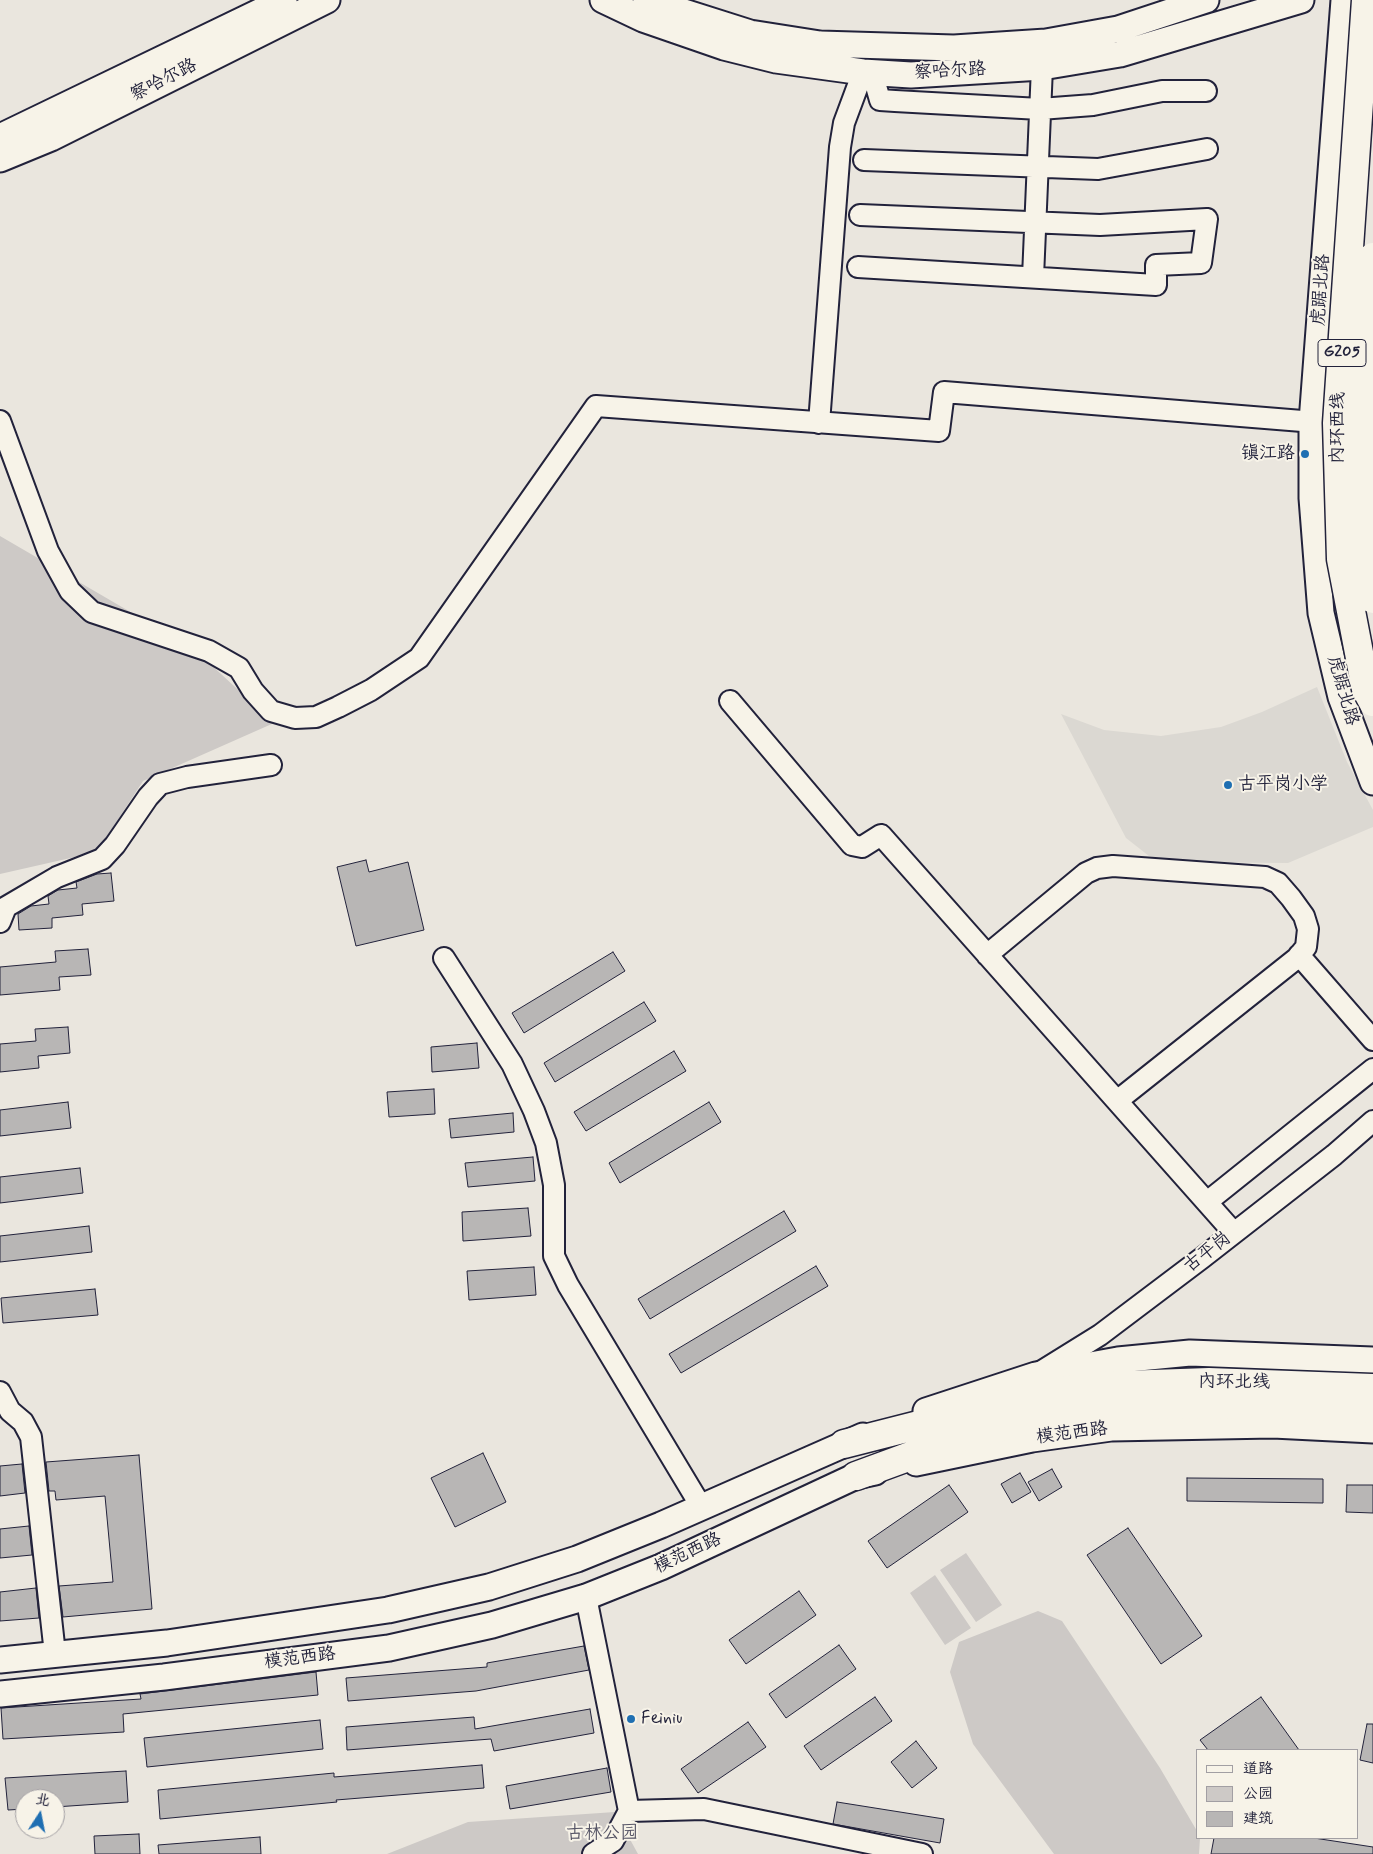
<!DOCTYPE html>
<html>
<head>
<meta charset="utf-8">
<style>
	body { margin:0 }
	#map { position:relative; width:1373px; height:1854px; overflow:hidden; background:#eae6de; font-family:Mynerve,"LXGW WenKai TC",sans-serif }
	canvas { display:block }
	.legend { position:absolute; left:1196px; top:1749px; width:162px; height:90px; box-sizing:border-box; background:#f7f3e8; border:1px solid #a29fa3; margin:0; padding:6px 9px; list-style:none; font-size:15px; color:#22223b }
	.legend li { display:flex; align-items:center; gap:10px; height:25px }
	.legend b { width:25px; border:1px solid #a29fa3 }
	.north { position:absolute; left:15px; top:1789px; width:50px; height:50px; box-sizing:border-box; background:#f7f3e8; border:1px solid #a29fa3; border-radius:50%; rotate:11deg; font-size:14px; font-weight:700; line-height:20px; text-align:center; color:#22223b }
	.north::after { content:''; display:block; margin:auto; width:18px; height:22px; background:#1f6fb2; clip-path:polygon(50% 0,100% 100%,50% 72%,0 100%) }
</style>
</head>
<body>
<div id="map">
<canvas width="1373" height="1854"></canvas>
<ul class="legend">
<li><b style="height:6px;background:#f7f3e8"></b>道路</li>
<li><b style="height:14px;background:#cdc9c6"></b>公园</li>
<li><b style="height:14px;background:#b8b6b5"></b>建筑</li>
</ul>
<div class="north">北</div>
</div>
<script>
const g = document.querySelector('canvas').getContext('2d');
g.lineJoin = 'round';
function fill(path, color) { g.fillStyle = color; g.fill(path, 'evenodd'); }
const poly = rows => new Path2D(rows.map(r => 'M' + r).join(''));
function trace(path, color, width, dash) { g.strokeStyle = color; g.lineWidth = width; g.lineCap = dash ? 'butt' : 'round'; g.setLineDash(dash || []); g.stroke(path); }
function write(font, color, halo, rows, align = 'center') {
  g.font = font + ' Mynerve,"LXGW WenKai TC",sans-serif'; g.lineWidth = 4; g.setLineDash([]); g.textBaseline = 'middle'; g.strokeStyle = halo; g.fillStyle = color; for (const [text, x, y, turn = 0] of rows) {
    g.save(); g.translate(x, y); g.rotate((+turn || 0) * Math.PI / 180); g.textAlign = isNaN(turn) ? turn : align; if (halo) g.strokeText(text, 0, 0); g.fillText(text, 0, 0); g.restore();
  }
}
const built = poly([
	[1317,687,1347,762,1373,810,1373,827,1288,863,1165,862,1149,856,1126,838,1061,714,1104,730,1161,736,1221,727,1262,712]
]);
const green = poly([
	[0,536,194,649,274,723,143,781,97,852,0,874],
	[966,1553,1002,1605,976,1622,940,1570],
	[935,1575,971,1628,945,1645,910,1593],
	[1038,1611,1062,1621,1160,1768,1197,1831,1197,1838,1200,1838,1199,1854,1054,1854,973,1744,950,1672,959,1642],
	[615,1812,638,1854,387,1854,468,1822]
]);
const building = poly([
	[366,860,369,872,408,862,424,930,356,946,337,867,366,860],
	[111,873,114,901,82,904,83,915,52,918,52,928,19,930,18,914,31,906,49,904,48,896,58,890,77,888,76,882,97,874,111,873],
	[88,949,91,975,59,977,60,990,0,995,0,967,56,962,55,951,88,949],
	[613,952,625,971,524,1033,512,1013,613,952],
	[644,1002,656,1021,555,1082,544,1063,644,1002],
	[68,1027,70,1053,38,1056,39,1068,0,1072,0,1044,36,1041,35,1029,68,1027],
	[477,1043,479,1068,432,1072,431,1047,477,1043],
	[674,1051,686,1071,586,1131,574,1112,674,1051],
	[434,1089,435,1114,389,1117,387,1092,434,1089],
	[68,1102,71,1128,0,1136,0,1110,68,1102],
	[709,1102,721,1122,620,1183,609,1163,709,1102],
	[513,1113,514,1132,451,1138,449,1119,513,1113],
	[533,1157,535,1181,468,1187,465,1163,533,1157],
	[80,1168,83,1193,0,1203,0,1177,80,1168],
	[528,1208,531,1236,463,1241,462,1212,528,1208],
	[784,1211,796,1231,650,1319,638,1299,784,1211],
	[89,1226,92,1252,0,1262,0,1236,89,1226],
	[816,1266,828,1286,681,1373,669,1354,816,1266],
	[534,1267,536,1295,469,1300,467,1271,534,1267],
	[95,1289,98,1315,3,1323,1,1298,95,1289],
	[483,1453,506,1502,455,1527,431,1478,483,1453],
	[139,1455,152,1609,63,1617,59,1586,113,1582,105,1496,56,1500,55,1491,49,1491,46,1462,139,1455],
	[22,1464,25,1493,0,1496,0,1466,22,1464],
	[1052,1469,1062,1487,1039,1501,1028,1482,1052,1469],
	[1020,1473,1031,1492,1012,1503,1001,1484,1020,1473],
	[1187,1478,1323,1479,1323,1503,1187,1501,1187,1478],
	[949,1485,968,1512,887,1568,868,1541,949,1485],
	[1347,1485,1373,1485,1373,1513,1346,1512,1347,1485],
	[29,1526,32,1555,0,1558,0,1529,29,1526],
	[1128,1528,1202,1636,1161,1664,1087,1555,1128,1528],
	[36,1588,39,1618,0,1621,0,1592,36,1588],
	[799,1591,816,1615,746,1664,729,1640,799,1591],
	[839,1645,856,1669,786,1718,769,1694,839,1645],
	[584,1646,589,1670,476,1691,348,1701,346,1678,487,1667,487,1663,584,1646],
	[316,1672,318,1695,123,1714,124,1732,3,1739,1,1708,141,1699,140,1694,316,1672],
	[875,1697,892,1721,821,1770,804,1746,875,1697],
	[1261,1697,1299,1750,1208,1750,1200,1740,1261,1697],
	[590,1709,594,1733,494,1751,491,1739,347,1750,346,1727,474,1717,475,1729,590,1709],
	[320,1720,323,1749,147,1767,144,1738,320,1720],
	[748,1722,766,1747,698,1793,681,1769,748,1722],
	[1367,1724,1373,1724,1373,1763,1360,1760,1367,1724],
	[916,1741,937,1768,912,1788,891,1762,916,1741],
	[482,1765,484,1788,336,1800,337,1802,160,1819,158,1790,334,1773,334,1777,482,1765],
	[607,1768,611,1792,510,1809,506,1786,607,1768],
	[126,1771,128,1802,55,1807,55,1799,25,1799,25,1809,8,1810,5,1778,126,1771],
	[837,1802,944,1819,940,1843,833,1824,837,1802],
	[139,1834,140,1854,95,1854,94,1836,139,1834],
	[260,1837,261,1854,159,1854,158,1845,260,1837],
	[1214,1838,1314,1838,1373,1847,1373,1854,1211,1854,1214,1838]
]);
const minor = poly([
	[872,72,880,100,895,101,1040,109,1093,105,1162,91,1206,91],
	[864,160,1098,169,1207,149],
	[858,267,1156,285,1156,265,1201,263,1207,219,1100,225,860,215],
	[1033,277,1042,67],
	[0,421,48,551,70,591,92,612,209,651,239,668,253,691,271,711,295,718,316,717,338,707,371,690,419,658,596,406,939,431,944,392,1327,423],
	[819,423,840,147,844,123,863,72],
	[730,701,852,845,862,847,881,835,1234,1233],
	[0,922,6,907,57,877,102,859,115,845,148,797,160,784,187,777,271,765],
	[987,955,1086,873,1097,868,1113,866,1265,877,1278,883,1291,898,1304,916,1308,929,1306,947,1297,958,1117,1101],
	[1299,955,1373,1040],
	[444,958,512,1064,534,1111,546,1143,554,1185,554,1256,568,1285,702,1508],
	[1207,1202,1373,1069],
	[1042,1371,1100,1335,1202,1258,1334,1155,1373,1121],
	[0,1392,10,1411,23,1422,31,1437,55,1654],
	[586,1597,629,1811,704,1809,922,1854],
	[593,1854,613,1841,629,1811]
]);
const major = poly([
	[603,0,643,19,724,47,776,60,863,72,911,75,1042,67,1120,54,1301,0],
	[646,0,750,33,820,44,954,48,1046,42,1118,29,1206,0],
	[1344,0,1312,422,1312,498,1321,613,1341,697,1373,782],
	[0,137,284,0],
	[0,159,51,138,327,0],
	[926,1411,1036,1375,1118,1360,1190,1353,1373,1360],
	[916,1463,1032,1439,1111,1428,1273,1425,1373,1430],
	[0,1660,167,1643,388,1610,489,1587,577,1559,661,1525,863,1436],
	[0,1694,164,1677,389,1648,492,1625,586,1597,661,1567,856,1476,875,1472]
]);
const highway = poly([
	[844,1444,1040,1394,1095,1386,1209,1382,1373,1388],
	[856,1476,965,1436,1051,1415,1137,1405,1272,1404,1373,1409]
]);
const highwayBridge = poly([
	[1366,0,1337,423,1341,559,1366,689,1373,702],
	[1373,257,1361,428,1366,562,1373,599]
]);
const markers = [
	[1305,454,5,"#1f6fb2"],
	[1228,785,5,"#1f6fb2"],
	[631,1719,5,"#1f6fb2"]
];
const shields = [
	[1342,353,48]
];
const shieldNames = [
	["G205",1342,353]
];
const streetNames = [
	["察哈尔路",950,72,-3],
	["察哈尔路",164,81,-27],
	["虎踞北路",1322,290,-86],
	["内环西线",1339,428,-89],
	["虎踞北路",1342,691,74],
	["古平岗",1208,1253,-38],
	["内环北线",1234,1383,1],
	["模范西路",1072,1434,-7],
	["模范西路",688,1554,-25],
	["模范西路",300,1659,-7]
];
const poiNames = [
	["镇江路",1295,454,"right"],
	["古平岗小学",1238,785],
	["Feiniu",641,1719]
];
const parkNames = [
	["古林公园",602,1834]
];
fill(built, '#dbd8d2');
fill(green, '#cdc9c6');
fill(building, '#b8b6b5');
trace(building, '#22223b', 1);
trace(minor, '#22223b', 24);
trace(major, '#22223b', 29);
trace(highway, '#22223b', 31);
trace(minor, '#f7f3e8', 20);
trace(major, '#f7f3e8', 25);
trace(highway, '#f7f3e8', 28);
trace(highwayBridge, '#22223b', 31, []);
trace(highwayBridge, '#f7f3e8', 28);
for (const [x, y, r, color] of markers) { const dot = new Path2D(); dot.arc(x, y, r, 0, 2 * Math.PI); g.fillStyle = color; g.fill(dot); trace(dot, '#f7f3e8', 2); }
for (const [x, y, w] of shields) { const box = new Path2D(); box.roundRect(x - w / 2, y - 13.5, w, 27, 4); g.fillStyle = '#f7f3e8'; g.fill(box); trace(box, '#22223b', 1); }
write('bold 16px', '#22223b', null, shieldNames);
write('18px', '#22223b', '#f7f3e8', streetNames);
write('18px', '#22223b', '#f7f3e8', poiNames, 'left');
write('18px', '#555465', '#f7f3e8', parkNames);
</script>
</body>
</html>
